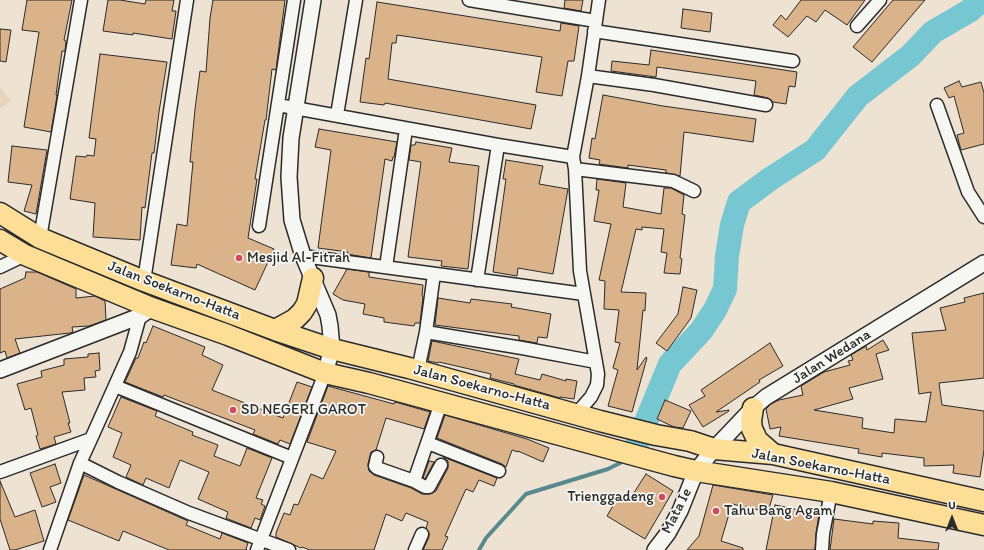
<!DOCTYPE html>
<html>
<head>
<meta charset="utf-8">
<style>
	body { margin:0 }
	#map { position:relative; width:984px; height:550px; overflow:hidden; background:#eee2d3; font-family:Itim,sans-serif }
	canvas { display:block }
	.north { position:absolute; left:932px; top:498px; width:40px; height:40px; -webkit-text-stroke:3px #f6f6f2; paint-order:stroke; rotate:0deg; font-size:11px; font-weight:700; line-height:16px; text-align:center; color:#2b2b2b }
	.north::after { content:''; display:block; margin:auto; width:14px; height:18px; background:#2b2b2b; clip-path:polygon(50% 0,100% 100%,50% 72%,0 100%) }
</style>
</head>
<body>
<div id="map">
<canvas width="984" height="550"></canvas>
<div class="north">U</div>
</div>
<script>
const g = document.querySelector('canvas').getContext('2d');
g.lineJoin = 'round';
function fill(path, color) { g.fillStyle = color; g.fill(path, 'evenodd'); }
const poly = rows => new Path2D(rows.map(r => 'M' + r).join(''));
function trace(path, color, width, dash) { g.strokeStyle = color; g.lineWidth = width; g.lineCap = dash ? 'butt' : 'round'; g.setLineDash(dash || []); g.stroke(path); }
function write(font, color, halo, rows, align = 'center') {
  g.font = font + ' Itim,sans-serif'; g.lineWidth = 3.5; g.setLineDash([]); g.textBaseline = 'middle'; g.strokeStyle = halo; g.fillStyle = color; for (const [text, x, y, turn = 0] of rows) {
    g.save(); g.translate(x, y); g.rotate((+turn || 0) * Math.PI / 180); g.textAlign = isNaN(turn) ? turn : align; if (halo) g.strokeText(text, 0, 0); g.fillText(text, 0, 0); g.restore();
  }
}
const built = poly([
	[0,87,11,101,0,109]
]);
const stream = poly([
	[631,449,638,441],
	[479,550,486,538,526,494,608,469,620,463,625,458]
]);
const river = poly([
	[638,441,670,364,701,331,715,310,725,289,727,256,732,225,739,202,770,179,815,150,858,96,910,56,933,32,969,11,982,0]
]);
const building = poly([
	[27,0,72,0,64,40,66,41,65,51,62,51,56,95,57,96,51,132,24,127,39,32,22,30,27,0],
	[108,0,120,0,145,4,146,0,174,0,172,11,176,11,172,39,133,33,133,35,103,31,108,0],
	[213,0,285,0,276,70,272,69,266,120,265,120,255,179,257,179,248,238,274,249,255,290,197,264,196,268,171,265,177,224,187,226,193,162,190,162,195,109,200,71,206,72,210,18,213,0],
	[565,0,583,0,581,11,564,8,565,0],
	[801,0,865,0,847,25,825,10,816,22,807,16,788,37,773,25,781,15,786,20,801,0],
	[893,0,925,0,872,62,853,47,893,0],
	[377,2,560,31,561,23,579,26,574,61,568,61,562,96,536,92,542,57,397,35,396,43,392,43,388,79,536,105,531,129,385,103,384,105,360,102,366,58,369,59,377,2],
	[683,9,712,13,710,32,681,28,683,9],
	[0,29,11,30,6,62,0,61,0,29],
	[651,50,797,72,795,87,789,86,786,104,773,102,768,98,754,95,756,81,657,67,656,77,611,71,612,61,649,65,651,50],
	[100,54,167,62,159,112,154,153,152,153,145,208,142,207,140,240,93,237,95,203,70,199,76,156,86,157,87,155,94,156,96,139,89,138,100,54],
	[959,81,962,87,981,82,984,93,984,144,961,150,957,135,964,133,954,96,949,98,944,88,959,81],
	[603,95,663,106,756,119,753,142,684,132,680,176,666,173,666,170,628,165,628,168,599,164,600,160,589,158,592,138,595,139,603,95],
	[319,129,397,142,394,157,393,157,392,161,385,159,371,258,347,254,348,252,318,248,331,150,315,147,319,129],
	[416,142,452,148,449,162,479,166,468,269,441,266,442,261,408,257,421,162,409,160,411,145,415,145,416,142],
	[12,146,47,150,36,214,24,211,32,185,8,182,12,146],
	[506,160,543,166,539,184,568,189,553,274,518,268,517,276,493,272,506,179,503,179,506,160],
	[597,179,626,183,623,207,661,214,664,188,671,188,684,195,682,214,685,215,680,258,682,259,680,274,664,273,667,253,661,252,664,229,642,227,642,230,636,229,621,292,646,293,645,311,643,310,637,370,646,357,647,358,632,412,608,406,618,370,613,368,620,343,615,342,619,310,604,309,605,281,599,280,611,224,594,221,599,190,596,190,597,179],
	[347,269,369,272,369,277,423,285,422,296,423,297,420,323,415,323,414,326,384,322,384,318,363,314,365,304,343,300,333,294,347,269],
	[26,272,37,272,76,289,76,298,95,296,105,301,106,320,89,326,72,327,73,332,70,333,15,339,20,353,7,358,5,351,0,353,0,289,25,278,26,272],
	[683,287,697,290,691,318,667,351,656,343,678,314,683,287],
	[984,293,984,378,939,383,942,405,984,411,984,450,980,477,953,473,954,465,924,466,924,458,882,453,882,457,858,453,859,449,779,436,781,427,770,429,766,409,771,404,779,400,803,395,801,386,824,372,850,365,848,361,853,360,851,355,866,346,867,350,883,340,889,350,876,354,883,379,849,388,853,399,814,410,863,418,862,428,894,433,895,419,926,422,931,392,919,394,912,333,946,330,940,308,965,302,964,298,984,293],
	[438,298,470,303,471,299,512,304,511,307,551,314,547,338,538,337,537,343,519,340,519,336,435,325,438,298],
	[153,326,205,347,202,355,223,365,212,390,283,418,297,382,312,387,290,444,280,440,278,444,253,434,255,430,164,395,163,397,125,382,136,358,138,358,144,342,146,343,153,326],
	[432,341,519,359,515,374,540,380,542,374,566,381,566,379,577,381,574,399,560,397,560,398,514,385,514,384,490,378,491,374,439,362,438,363,428,361,432,341],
	[770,343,783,366,759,380,760,382,716,412,729,410,729,411,703,427,689,405,705,396,701,390,770,343],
	[99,353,100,370,95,371,96,377,84,378,85,390,62,392,70,423,68,423,71,432,54,437,56,444,40,449,36,436,38,435,31,408,25,410,17,384,42,377,41,371,64,365,64,359,88,357,88,354,99,353],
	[328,386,394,404,395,402,430,412,424,429,386,418,376,450,371,452,368,464,369,471,374,475,411,488,422,494,429,494,436,491,448,468,448,461,443,457,497,478,494,486,479,480,473,492,466,489,445,536,448,537,442,550,423,550,429,537,429,533,426,528,428,522,406,513,402,521,386,514,374,550,310,550,302,547,301,548,276,537,276,533,284,513,290,515,294,504,298,505,311,474,323,479,336,451,307,442,328,386],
	[121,397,157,411,155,416,193,432,192,435,218,445,214,456,240,466,247,448,272,458,256,498,263,500,261,504,265,506,260,520,255,518,251,528,228,519,226,518,228,512,198,499,209,472,180,460,169,488,146,478,143,485,126,477,131,465,113,457,122,433,108,427,121,397],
	[665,400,691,411,683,428,674,427,657,419,665,400],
	[445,415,527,439,549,448,543,462,518,451,518,452,512,450,506,467,502,464,437,438,445,415],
	[429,461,434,462,425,479,423,478,429,461],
	[55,464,61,483,50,487,56,502,42,507,30,473,55,464],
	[646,474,673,491,645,539,607,516,618,497,628,502,646,474],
	[84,475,188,521,186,525,220,539,222,533,248,543,246,549,247,550,169,550,123,531,119,541,68,520,84,475],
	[0,481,15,517,35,510,44,541,15,550,10,550,0,519,0,481],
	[713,485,773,495,768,512,732,504,721,541,743,548,743,550,687,550,699,536,713,485],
	[775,505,819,514,816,533,815,550,766,550,775,505],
	[834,519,873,524,873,521,899,523,898,538,939,543,938,550,830,550,834,519]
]);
const minor = poly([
	[469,0,596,21],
	[857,26,880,0],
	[594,31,793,61],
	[588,76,654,85,766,105],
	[278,105,498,145,573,157],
	[937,105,968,192,984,217],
	[337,115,356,0],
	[575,169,673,181,694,191],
	[259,226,294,0],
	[40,238,81,0],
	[303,256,584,294],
	[0,267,25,255],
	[386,267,406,129],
	[477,280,498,145],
	[144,281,187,0],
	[426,332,522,348,596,362],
	[418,370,426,332,434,274],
	[115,386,292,458],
	[577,413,591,397,597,385,598,374,580,271,575,169,573,157,588,76,599,0],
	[428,443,499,471],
	[377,457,375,466,377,468,414,481,441,403],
	[80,463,118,482,189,513,289,550],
	[0,472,91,439],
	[414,481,425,487,429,487,441,465],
	[50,550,80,463,91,439,130,352,140,316],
	[257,550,325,373],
	[415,550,422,534],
	[822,550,823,534,831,492]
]);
const tertiary = poly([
	[313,0,291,138,289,177,292,220,303,256,328,315,330,326,332,349,325,373],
	[0,370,140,316,152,308],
	[655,550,668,533,680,511,696,471,714,449,753,408,766,397,984,263]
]);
const trunk = poly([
	[0,213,40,238,144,281,275,330,332,349,409,368,600,421,656,435,690,441,714,449,773,454,984,501],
	[0,240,25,255,152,308,228,335,325,373,369,383,674,466,696,471,831,492,984,525],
	[275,330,295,319,302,312,307,304,313,278],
	[753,408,751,421,752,429,755,435,757,440,773,454]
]);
const markers = [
	[239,258,4,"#d1495b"],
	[233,410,4,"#d1495b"],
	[662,497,4,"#d1495b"],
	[716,511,4,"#d1495b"]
];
const poiNames = [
	["Mesjid Al-Fitrah",247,258],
	["SD NEGERI GAROT",241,410],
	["Trienggadeng",654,497,"right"],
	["Tahu Bang Agam",724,511]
];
const streetNames = [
	["Jalan Soekarno-Hatta",174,291,21],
	["Jalan Wedana",832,357,-32],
	["Jalan Soekarno-Hatta",482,388,15],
	["Jalan Soekarno-Hatta",821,467,11],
	["Mata Ie",677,511,-63]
];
fill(built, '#e8d4bd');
trace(stream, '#59898f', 4);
trace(river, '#77c7d2', 24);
fill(building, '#dab38b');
trace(building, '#2b2b2b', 1);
trace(minor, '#2b2b2b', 15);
trace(tertiary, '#2b2b2b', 18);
trace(trunk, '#2b2b2b', 23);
trace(minor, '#f6f6f2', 12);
trace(tertiary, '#f6f6f2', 15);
trace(trunk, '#fdde96', 20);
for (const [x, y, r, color] of markers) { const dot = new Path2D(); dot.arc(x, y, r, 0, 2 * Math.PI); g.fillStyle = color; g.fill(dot); trace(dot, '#f6f6f2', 1.5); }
write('15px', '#2b2b2b', '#f6f6f2', poiNames, 'left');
write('15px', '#2b2b2b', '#f6f6f2', streetNames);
</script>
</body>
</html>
